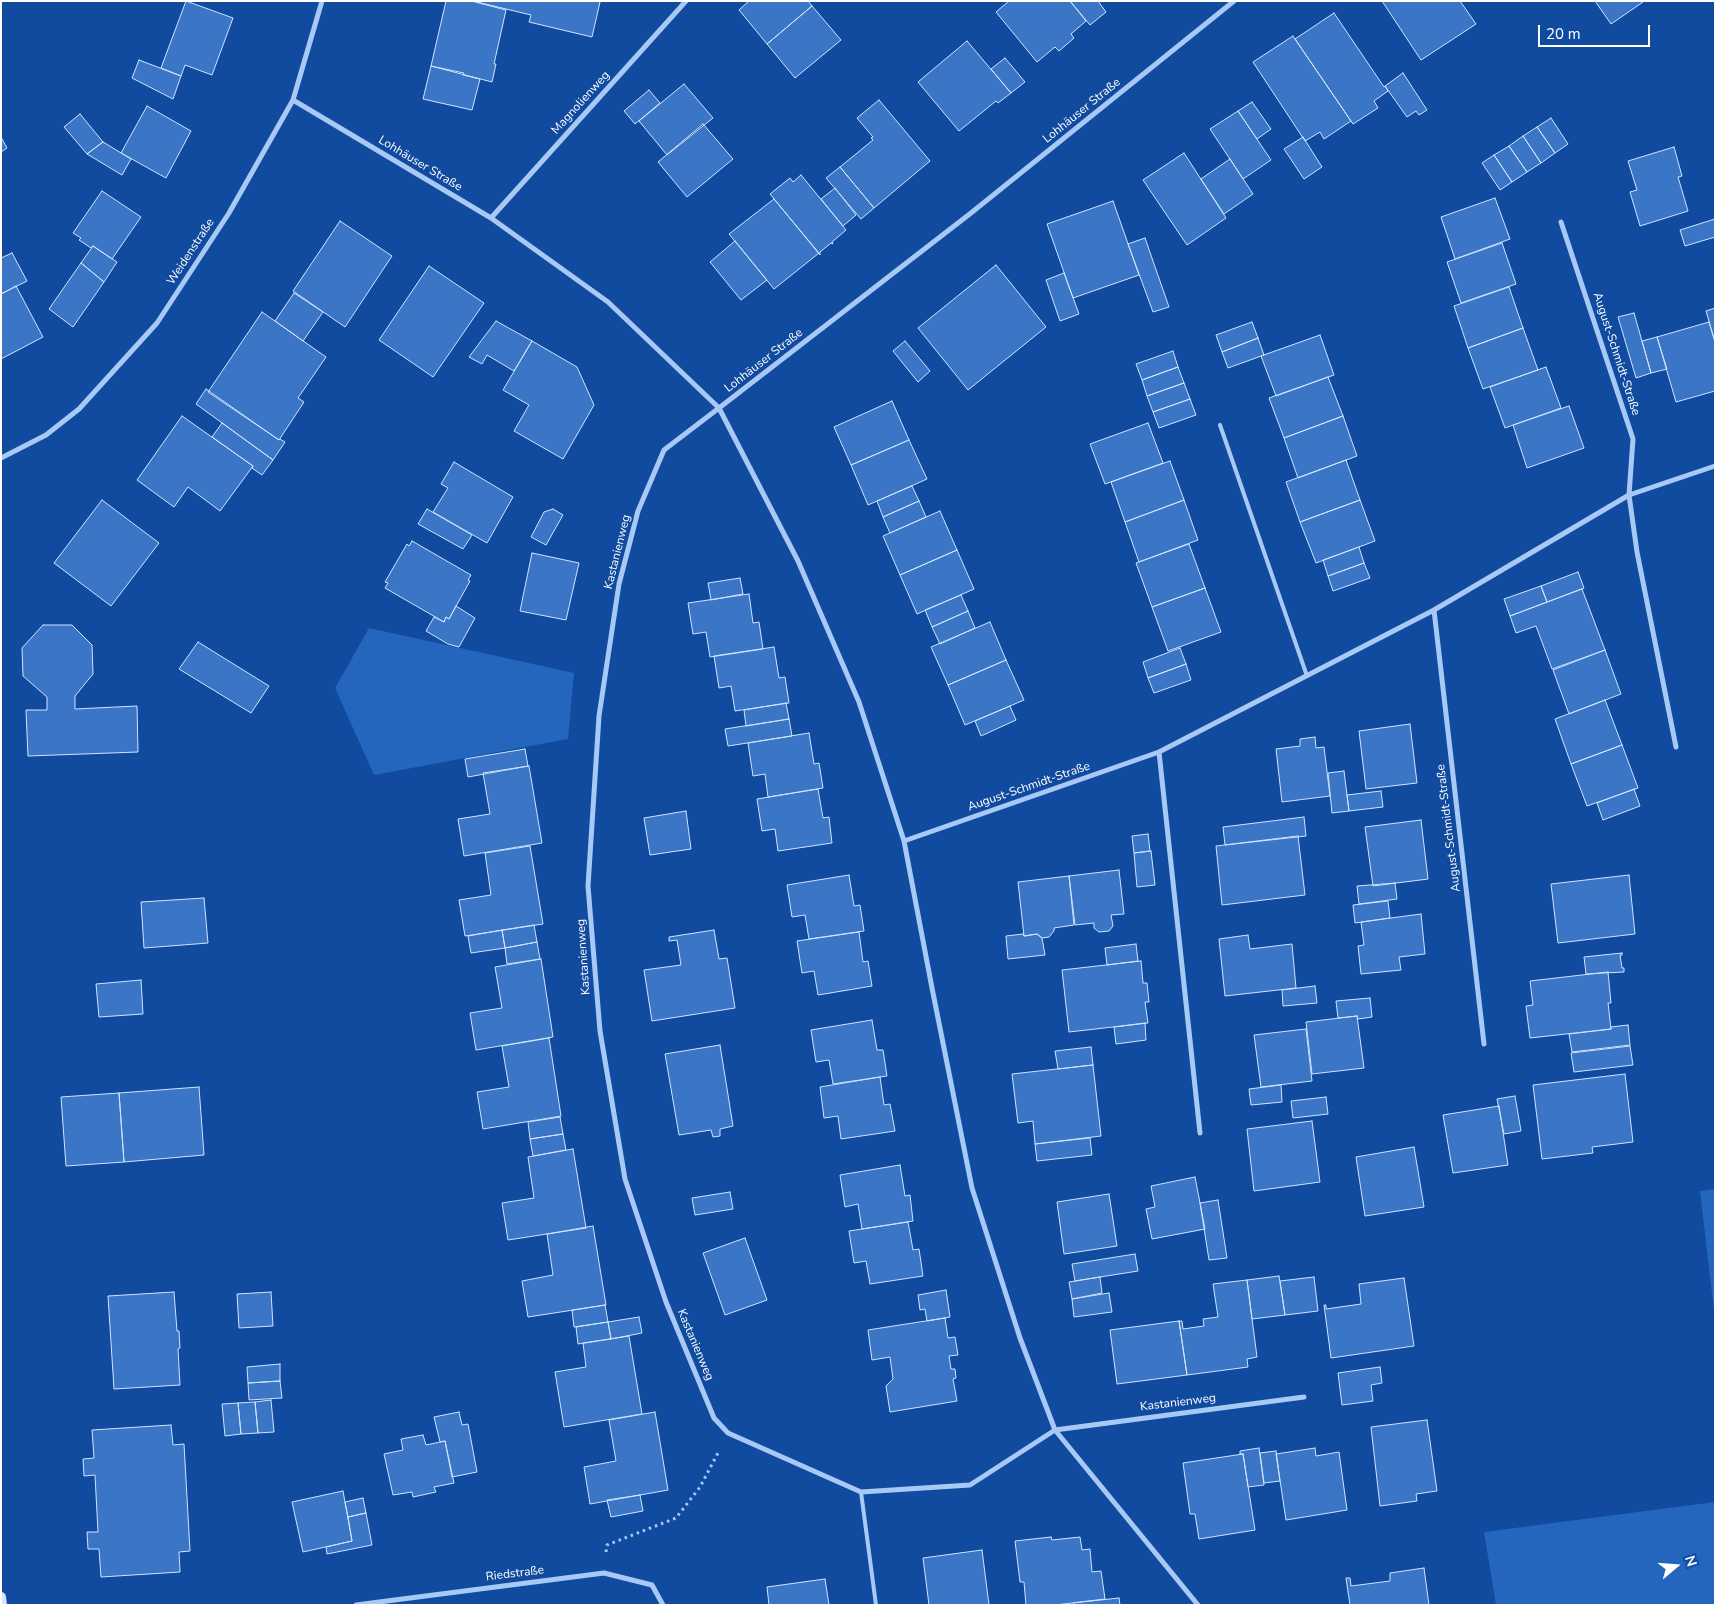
<!DOCTYPE html>
<html>
<head>
<meta charset="utf-8">
<style>
	body { margin:0 }
	#map { position:relative; width:1716px; height:1606px; overflow:hidden; background:#114b9f; font-family:"Nunito Sans",sans-serif }
	canvas { display:block }
	.frame { position:absolute; inset:0; border:2px solid #fff; pointer-events:none }
	.north { position:absolute; left:1651px; top:1541px; width:50px; height:50px; -webkit-text-stroke:4px #114b9f; paint-order:stroke; rotate:72deg; font-size:14px; font-weight:700; line-height:20px; text-align:center; color:#fff }
	.north::after { content:''; display:block; margin:auto; width:18px; height:22px; background:#fff; clip-path:polygon(50% 0,100% 100%,50% 72%,0 100%) }
	.scale { position:absolute; left:1538px; top:25px; width:112px; height:22px; box-sizing:border-box; border:2px solid #fff; border-top:0; padding-left:6px; font-size:15px; line-height:18px; white-space:nowrap; color:#fff; -webkit-text-stroke:4px #114b9f; paint-order:stroke }
</style>
</head>
<body>
<div id="map">
<canvas width="1716" height="1606"></canvas>
<div class="frame"></div>
<div class="north">N</div>
<div class="scale">20 m</div>
</div>
<script>
const g = document.querySelector('canvas').getContext('2d');
g.lineJoin = 'round';
function fill(path, color) { g.fillStyle = color; g.fill(path, 'evenodd'); }
const poly = rows => new Path2D(rows.map(r => 'M' + r).join(''));
function trace(path, color, width, dash) { g.strokeStyle = color; g.lineWidth = width; g.lineCap = dash ? 'butt' : 'round'; g.setLineDash(dash || []); g.stroke(path); }
function write(font, color, halo, rows, align = 'center') {
  g.font = font + ' "Nunito Sans",sans-serif'; g.lineWidth = 4; g.setLineDash([]); g.textBaseline = 'middle'; g.strokeStyle = halo; g.fillStyle = color; for (const [text, x, y, turn = 0] of rows) {
    g.save(); g.translate(x, y); g.rotate((+turn || 0) * Math.PI / 180); g.textAlign = isNaN(turn) ? turn : align; if (halo) g.strokeText(text, 0, 0); g.fillText(text, 0, 0); g.restore();
  }
}
const green = poly([
	[369,628,574,673,568,739,374,775,335,688],
	[1715,1189,1715,1319,1700,1191],
	[1715,1502,1715,1605,1496,1605,1484,1532]
]);
const building = poly([
	[186,1,233,18,212,75,185,65,181,76,161,68,186,1],
	[446,1,471,1,506,10,494,64,496,64,492,82,431,66,446,1],
	[473,1,596,1,600,2,592,37,529,22,531,15,473,1],
	[749,1,808,1,812,6,767,44,739,10,749,1],
	[1009,1,1070,1,1086,21,1071,34,1074,38,1059,51,1055,47,1037,62,996,12,1009,1],
	[1070,1,1098,1,1106,12,1090,25,1070,1],
	[1382,1,1460,1,1476,24,1421,60,1382,1],
	[1595,1,1643,1,1643,2,1611,24,1595,1],
	[812,6,841,40,795,78,767,44,812,6],
	[1334,13,1384,87,1385,86,1388,91,1374,101,1378,108,1353,124,1295,39,1334,13],
	[1293,36,1351,121,1324,139,1320,132,1305,141,1253,62,1293,36],
	[967,41,1011,93,998,103,996,101,959,131,918,82,967,41],
	[1005,58,1025,82,1011,93,991,69,1005,58],
	[139,60,181,76,173,99,132,78,139,60],
	[431,66,464,73,463,75,480,79,472,110,423,99,431,66],
	[1403,73,1427,110,1419,115,1416,111,1407,117,1385,86,1403,73],
	[684,84,713,118,667,155,639,121,684,84],
	[649,90,660,103,635,124,624,111,649,90],
	[879,100,930,161,874,208,840,167,873,140,871,138,873,137,857,118,879,100],
	[1252,102,1271,129,1257,139,1238,111,1252,102],
	[147,106,191,131,166,178,121,153,147,106],
	[1238,111,1271,160,1243,179,1210,129,1238,111],
	[80,114,103,142,87,154,64,127,80,114],
	[1551,118,1568,144,1555,153,1537,127,1551,118],
	[703,124,733,159,687,197,658,162,703,124],
	[1537,127,1555,153,1541,163,1523,136,1537,127],
	[1523,136,1541,163,1527,172,1509,146,1523,136],
	[1,137,7,148,1,152,1,137],
	[1303,137,1322,167,1304,179,1284,149,1303,137],
	[103,142,131,159,122,175,87,154,103,142],
	[1509,146,1527,172,1512,182,1494,155,1509,146],
	[1674,147,1682,176,1678,177,1688,211,1640,226,1630,192,1637,190,1628,161,1674,147],
	[1184,153,1226,218,1187,245,1143,180,1184,153],
	[1494,155,1512,182,1500,190,1482,163,1494,155],
	[1230,159,1253,194,1224,214,1201,179,1230,159],
	[840,167,874,208,861,219,826,178,840,167],
	[801,175,846,230,832,242,833,244,831,243,820,252,820,255,770,194,790,178,793,182,801,175],
	[835,188,856,215,843,226,821,199,835,188],
	[102,191,141,217,112,259,93,246,91,248,79,240,81,238,73,233,102,191],
	[1495,198,1510,239,1455,259,1441,217,1495,198],
	[774,199,819,253,774,289,729,234,774,199],
	[1113,201,1139,275,1073,298,1047,224,1113,201],
	[1715,219,1715,237,1685,246,1680,230,1715,219],
	[340,221,392,256,345,327,293,291,340,221],
	[1145,238,1169,307,1153,312,1128,244,1145,238],
	[735,241,767,280,741,300,710,262,735,241],
	[1502,243,1516,284,1461,303,1447,262,1502,243],
	[93,246,117,262,104,282,81,263,93,246],
	[12,253,27,281,1,294,1,258,12,253],
	[81,263,104,282,73,327,49,309,81,263],
	[996,265,1046,327,968,390,918,328,996,265],
	[429,266,484,303,433,377,379,340,429,266],
	[1064,273,1079,314,1060,321,1046,280,1064,273],
	[16,286,43,337,1,359,1,294,16,286],
	[1509,287,1523,328,1468,348,1454,306,1509,287],
	[294,293,323,312,303,341,275,321,294,293],
	[1715,308,1715,342,1706,311,1715,308],
	[262,312,326,357,298,398,304,402,279,440,208,392,262,312],
	[1634,313,1651,373,1636,378,1618,317,1634,313],
	[496,321,532,341,514,371,487,355,482,364,469,357,496,321],
	[1252,322,1258,338,1222,352,1216,335,1252,322],
	[1709,322,1715,342,1715,391,1676,402,1657,337,1709,322],
	[1523,328,1538,370,1483,389,1468,348,1523,328],
	[1320,335,1334,375,1276,396,1261,356,1320,335],
	[1657,337,1667,369,1651,373,1642,341,1657,337],
	[1258,338,1264,355,1228,368,1222,352,1258,338],
	[532,341,577,367,594,405,563,459,514,431,529,405,503,390,532,341],
	[905,341,930,371,918,382,893,351,905,341],
	[1173,351,1178,367,1142,380,1136,364,1173,351],
	[1178,367,1184,383,1147,396,1142,380,1178,367],
	[1546,367,1561,408,1505,428,1490,387,1546,367],
	[1328,377,1343,416,1284,438,1269,398,1328,377],
	[1184,383,1190,399,1153,412,1147,396,1184,383],
	[206,389,279,440,280,439,285,442,273,460,196,404,206,389],
	[1190,399,1196,415,1159,428,1153,412,1190,399],
	[892,401,909,440,851,465,834,427,892,401],
	[1569,406,1584,448,1527,468,1513,425,1569,406],
	[182,416,253,466,220,511,188,487,174,507,137,480,182,416],
	[1343,416,1357,456,1298,478,1284,438,1343,416],
	[222,423,273,460,262,475,252,468,253,466,212,437,222,423],
	[1148,423,1163,463,1105,484,1090,444,1148,423],
	[909,440,927,479,868,505,851,465,909,440],
	[1346,460,1360,500,1300,522,1286,482,1346,460],
	[1170,461,1184,500,1125,522,1111,482,1170,461],
	[454,462,513,497,487,543,433,512,448,488,441,484,454,462],
	[912,486,919,501,883,517,877,501,912,486],
	[102,500,159,543,111,606,54,563,102,500],
	[1184,500,1198,540,1139,562,1125,522,1184,500],
	[1360,500,1375,541,1316,563,1300,522,1360,500],
	[919,501,926,517,890,533,883,517,919,501],
	[427,509,472,535,463,549,418,524,427,509],
	[553,509,563,515,546,545,531,537,544,512,553,509],
	[940,511,957,550,900,575,883,536,940,511],
	[412,541,471,575,468,580,470,581,449,619,446,617,444,622,385,588,388,583,385,582,407,544,409,546,412,541],
	[1189,544,1205,588,1152,607,1136,563,1189,544],
	[1359,547,1364,563,1328,576,1323,560,1359,547],
	[957,550,974,589,917,614,900,575,957,550],
	[532,553,579,563,566,620,520,611,532,553],
	[1364,563,1370,578,1333,591,1328,576,1364,563],
	[1578,572,1584,588,1547,602,1541,586,1578,572],
	[740,578,743,594,711,600,708,583,740,578],
	[1541,586,1547,602,1510,616,1504,599,1541,586],
	[1205,588,1221,632,1168,651,1152,607,1205,588],
	[1582,589,1605,650,1552,669,1536,626,1516,633,1510,616,1582,589],
	[749,594,753,623,759,622,763,649,710,657,706,632,693,634,688,603,749,594],
	[961,595,968,611,932,627,925,610,961,595],
	[456,606,475,618,459,647,448,644,426,631,434,617,444,622,446,617,449,619,456,606],
	[968,611,975,628,940,644,932,627,968,611],
	[990,622,1006,660,948,685,931,647,990,622],
	[43,625,72,625,92,645,93,674,75,696,75,709,137,706,138,752,28,756,26,710,47,710,47,697,23,676,22,648,43,625],
	[198,642,269,686,251,713,179,669,198,642],
	[774,647,779,678,785,677,789,703,735,711,731,686,719,688,714,656,774,647],
	[1180,648,1186,664,1148,678,1143,662,1180,648],
	[1605,650,1621,694,1569,714,1553,670,1605,650],
	[1006,660,1024,700,965,725,948,685,1006,660],
	[1186,664,1191,680,1154,693,1148,678,1186,664],
	[1605,700,1622,745,1571,764,1555,719,1605,700],
	[786,703,789,719,746,726,744,710,786,703],
	[1010,706,1016,720,981,736,975,721,1010,706],
	[789,719,792,736,728,746,725,729,789,719],
	[1410,724,1417,783,1366,789,1359,731,1410,724],
	[809,733,814,764,819,763,823,788,768,797,765,774,753,776,748,743,809,733],
	[1315,737,1316,748,1324,747,1330,796,1282,802,1276,749,1300,746,1300,739,1315,737],
	[1622,745,1638,788,1587,806,1571,764,1622,745],
	[525,749,528,766,468,777,465,759,525,749],
	[529,766,542,843,464,856,458,819,490,814,483,773,529,766],
	[1344,771,1349,811,1332,813,1328,773,1344,771],
	[818,789,823,818,829,817,832,843,778,851,775,829,762,831,757,799,818,789],
	[1634,789,1640,806,1603,820,1597,803,1634,789],
	[1381,791,1383,807,1349,811,1347,795,1381,791],
	[686,811,691,849,650,855,644,818,686,811],
	[1304,817,1306,836,1225,845,1223,827,1304,817],
	[1421,820,1428,879,1373,886,1365,827,1421,820],
	[1148,834,1150,851,1134,853,1132,836,1148,834],
	[1298,836,1305,895,1222,905,1216,846,1298,836],
	[530,846,543,924,465,936,459,900,491,895,485,853,530,846],
	[1151,851,1155,885,1137,887,1134,853,1151,851],
	[1119,870,1124,914,1111,915,1113,926,1109,931,1099,932,1094,928,1094,923,1075,925,1069,876,1119,870],
	[849,875,854,906,860,905,864,931,809,939,805,915,792,917,787,885,849,875],
	[1629,875,1635,934,1558,943,1551,884,1629,875],
	[1069,876,1074,925,1054,928,1054,931,1049,937,1042,938,1037,934,1024,936,1018,882,1069,876],
	[1395,883,1397,899,1359,904,1357,886,1395,883],
	[204,898,208,943,144,948,141,902,204,898],
	[1388,901,1390,918,1355,923,1353,905,1388,901],
	[1421,914,1425,954,1399,957,1401,970,1361,974,1358,946,1364,945,1361,922,1421,914],
	[534,925,537,942,505,948,502,930,534,925],
	[502,930,505,948,471,953,468,936,502,930],
	[714,930,719,959,727,958,735,1008,652,1021,644,970,681,965,677,940,669,941,669,937,714,930],
	[859,932,863,962,868,961,872,986,818,995,814,971,802,973,797,941,859,932],
	[1023,934,1024,936,1037,934,1042,938,1045,955,1008,959,1006,936,1023,934],
	[1248,935,1250,949,1292,944,1296,988,1225,996,1219,939,1248,935],
	[537,942,540,959,507,964,505,948,537,942],
	[1136,944,1138,961,1107,965,1105,948,1136,944],
	[1622,953,1622,955,1620,955,1622,968,1624,968,1624,972,1586,974,1584,957,1622,953],
	[541,959,553,1037,476,1050,470,1013,502,1008,495,967,541,959],
	[1141,961,1143,983,1147,983,1149,1002,1145,1002,1148,1023,1069,1032,1062,970,1141,961],
	[1608,972,1611,1003,1608,1003,1611,1029,1530,1038,1526,1006,1533,1005,1530,981,1608,972],
	[141,980,143,1014,99,1017,96,984,141,980],
	[1315,986,1317,1003,1283,1006,1282,990,1315,986],
	[1370,998,1372,1017,1358,1019,1357,1016,1338,1018,1336,1001,1370,998],
	[1357,1016,1364,1068,1312,1074,1306,1022,1357,1016],
	[872,1020,877,1050,883,1050,887,1076,833,1084,829,1060,816,1062,811,1030,872,1020],
	[1145,1023,1146,1040,1116,1044,1114,1027,1145,1023],
	[1628,1025,1630,1045,1572,1052,1569,1034,1611,1029,1611,1027,1628,1025],
	[1306,1029,1312,1081,1261,1087,1254,1035,1306,1029],
	[549,1038,561,1116,483,1129,477,1092,509,1087,502,1046,549,1038],
	[720,1045,733,1126,720,1129,720,1136,713,1137,711,1130,679,1135,665,1054,720,1045],
	[1630,1046,1633,1065,1574,1072,1571,1053,1630,1046],
	[1091,1047,1093,1065,1058,1069,1055,1051,1091,1047],
	[1093,1065,1101,1136,1035,1144,1033,1121,1018,1123,1012,1074,1093,1065],
	[1625,1074,1633,1142,1592,1147,1593,1153,1542,1159,1533,1085,1625,1074],
	[880,1077,884,1105,890,1104,895,1131,841,1139,838,1116,824,1118,820,1087,880,1077],
	[1281,1085,1282,1102,1251,1105,1249,1089,1281,1085],
	[199,1087,204,1155,124,1162,119,1093,199,1087],
	[119,1093,124,1162,66,1166,61,1097,119,1093],
	[1515,1096,1521,1131,1504,1134,1497,1099,1515,1096],
	[1326,1097,1328,1114,1293,1118,1291,1101,1326,1097],
	[1499,1106,1508,1165,1453,1173,1443,1115,1499,1106],
	[560,1117,563,1134,530,1139,528,1122,560,1117],
	[1312,1121,1320,1182,1254,1191,1247,1129,1312,1121],
	[563,1134,566,1150,533,1156,530,1139,563,1134],
	[1090,1138,1092,1155,1037,1161,1035,1144,1090,1138],
	[1414,1147,1424,1207,1365,1216,1356,1157,1414,1147],
	[573,1149,586,1228,508,1240,502,1203,534,1198,528,1157,573,1149],
	[900,1165,905,1196,910,1195,913,1221,862,1229,858,1204,845,1207,840,1175,900,1165],
	[1195,1177,1205,1229,1152,1239,1146,1209,1155,1207,1151,1186,1195,1177],
	[730,1192,733,1209,695,1215,692,1198,730,1192],
	[1109,1194,1117,1246,1064,1254,1057,1202,1109,1194],
	[1218,1200,1227,1258,1209,1260,1200,1203,1218,1200],
	[908,1222,913,1250,919,1249,923,1276,870,1284,866,1261,854,1263,849,1231,908,1222],
	[593,1226,606,1305,528,1317,522,1281,553,1275,547,1234,593,1226],
	[745,1238,767,1300,725,1315,703,1253,745,1238],
	[1135,1254,1138,1271,1075,1281,1072,1264,1135,1254],
	[1279,1276,1285,1315,1252,1319,1247,1280,1279,1276],
	[1100,1277,1102,1293,1072,1299,1069,1282,1100,1277],
	[1314,1277,1318,1311,1285,1315,1280,1281,1314,1277],
	[1404,1278,1414,1346,1331,1358,1324,1305,1326,1305,1326,1309,1361,1304,1359,1284,1404,1278],
	[1247,1280,1257,1357,1247,1359,1248,1367,1187,1375,1179,1321,1182,1321,1183,1329,1204,1326,1203,1319,1218,1317,1213,1284,1247,1280],
	[946,1290,950,1317,927,1321,925,1309,920,1310,918,1295,946,1290],
	[174,1292,177,1331,179,1331,180,1348,178,1349,180,1385,114,1389,108,1296,174,1292],
	[271,1292,273,1326,239,1328,237,1294,271,1292],
	[1109,1293,1112,1312,1074,1317,1072,1299,1109,1293],
	[605,1305,608,1322,574,1327,572,1310,605,1305],
	[639,1317,642,1333,611,1339,608,1322,639,1317],
	[945,1318,948,1338,955,1337,958,1355,949,1356,951,1369,955,1369,956,1378,953,1379,957,1401,890,1412,886,1386,893,1379,890,1357,872,1360,868,1330,945,1318],
	[1179,1321,1187,1375,1117,1384,1110,1330,1179,1321],
	[608,1322,611,1339,578,1344,576,1327,608,1322],
	[629,1336,642,1414,564,1427,555,1372,586,1367,583,1343,629,1336],
	[280,1364,280,1381,248,1383,247,1367,280,1364],
	[1380,1367,1382,1383,1371,1385,1373,1401,1342,1405,1338,1373,1380,1367],
	[280,1381,282,1398,249,1400,248,1383,280,1381],
	[271,1400,274,1432,258,1433,255,1402,271,1400],
	[255,1402,258,1433,241,1434,238,1403,255,1402],
	[238,1403,241,1434,225,1436,222,1404,238,1403],
	[459,1412,462,1425,468,1424,477,1472,452,1477,445,1441,440,1442,434,1417,459,1412],
	[655,1412,668,1490,590,1504,584,1467,616,1461,609,1420,655,1412],
	[1427,1420,1437,1491,1416,1494,1417,1501,1380,1506,1371,1427,1427,1420],
	[171,1425,173,1445,184,1444,190,1551,179,1552,180,1572,101,1577,99,1549,88,1549,87,1532,98,1532,95,1475,84,1476,83,1459,94,1458,92,1430,171,1425],
	[423,1435,426,1445,445,1441,454,1483,434,1487,436,1492,413,1497,412,1492,393,1495,384,1454,403,1450,401,1439,423,1435],
	[1259,1448,1264,1485,1248,1487,1243,1454,1240,1454,1240,1451,1259,1448],
	[1315,1448,1316,1456,1339,1452,1347,1510,1286,1520,1276,1454,1315,1448],
	[1276,1451,1280,1481,1264,1483,1260,1453,1276,1451],
	[1243,1454,1255,1530,1199,1539,1195,1514,1190,1514,1183,1463,1243,1454],
	[343,1491,352,1541,303,1552,292,1502,343,1491],
	[640,1495,643,1511,611,1517,607,1500,640,1495],
	[363,1498,366,1513,348,1517,345,1502,363,1498],
	[366,1513,372,1545,327,1554,326,1547,352,1541,348,1517,366,1513],
	[1051,1537,1052,1540,1080,1537,1082,1550,1090,1549,1092,1572,1101,1571,1105,1599,1055,1605,1026,1605,1024,1582,1020,1582,1015,1541,1051,1537],
	[982,1550,989,1605,929,1605,923,1558,982,1550],
	[1424,1568,1429,1605,1350,1605,1346,1578,1350,1578,1351,1586,1390,1581,1390,1573,1424,1568],
	[825,1579,829,1605,769,1605,767,1587,825,1579],
	[1119,1598,1120,1605,1074,1605,1073,1603,1119,1598]
]);
const path = poly([
	[606,1552,607,1545,676,1518,700,1487,718,1453]
]);
const lane = poly([
	[1220,425,1307,676],
	[861,1492,876,1605]
]);
const street = poly([
	[293,100,491,218,608,302,719,408,971,213,1234,1],
	[491,218,686,1],
	[1561,222,1633,439,1629,495,1637,552,1676,747],
	[719,408,798,561,859,702,904,841,932,988,972,1188,1020,1338,1055,1430,970,1485,861,1492,728,1433,714,1418,666,1302,625,1179,600,1031,588,886,599,716,619,584,638,511,664,450,719,408],
	[1,458,46,435,79,409,157,323,229,213,293,100,322,1],
	[1434,610,1484,1044],
	[1159,752,1200,1133],
	[904,841,1159,752,1434,610,1629,495,1715,466],
	[356,1605,604,1573,652,1585,663,1605],
	[1198,1605,1055,1430,1304,1397]
]);
const secondary = poly([
	[1,1597,2,1605]
]);
const streetNames = [
	["Magnolienweg",581,103,-48],
	["Lohhäuser Straße",1082,111,-39],
	["Lohhäuser Straße",420,164,31],
	["Weidenstraße",191,252,-57],
	["August-Schmidt-Straße",1616,354,72],
	["Lohhäuser Straße",764,361,-38],
	["Kastanienweg",618,552,-76],
	["August-Schmidt-Straße",1029,787,-19],
	["August-Schmidt-Straße",1449,828,-97],
	["Kastanienweg",584,957,-94],
	["Kastanienweg",695,1345,67],
	["Kastanienweg",1178,1403,-7],
	["Riedstraße",515,1574,-7]
];
fill(green, '#2465bd');
fill(building, '#3a75c6');
trace(building, '#d1e4fe', 1);
trace(path, '#a8c9f5', 3, [2.5, 4]);
trace(lane, '#a8c9f5', 4);
trace(street, '#a8c9f5', 5);
trace(secondary, '#d8e7fd', 10);
write('12px', '#fff', '#114b9f', streetNames);
</script>
</body>
</html>
